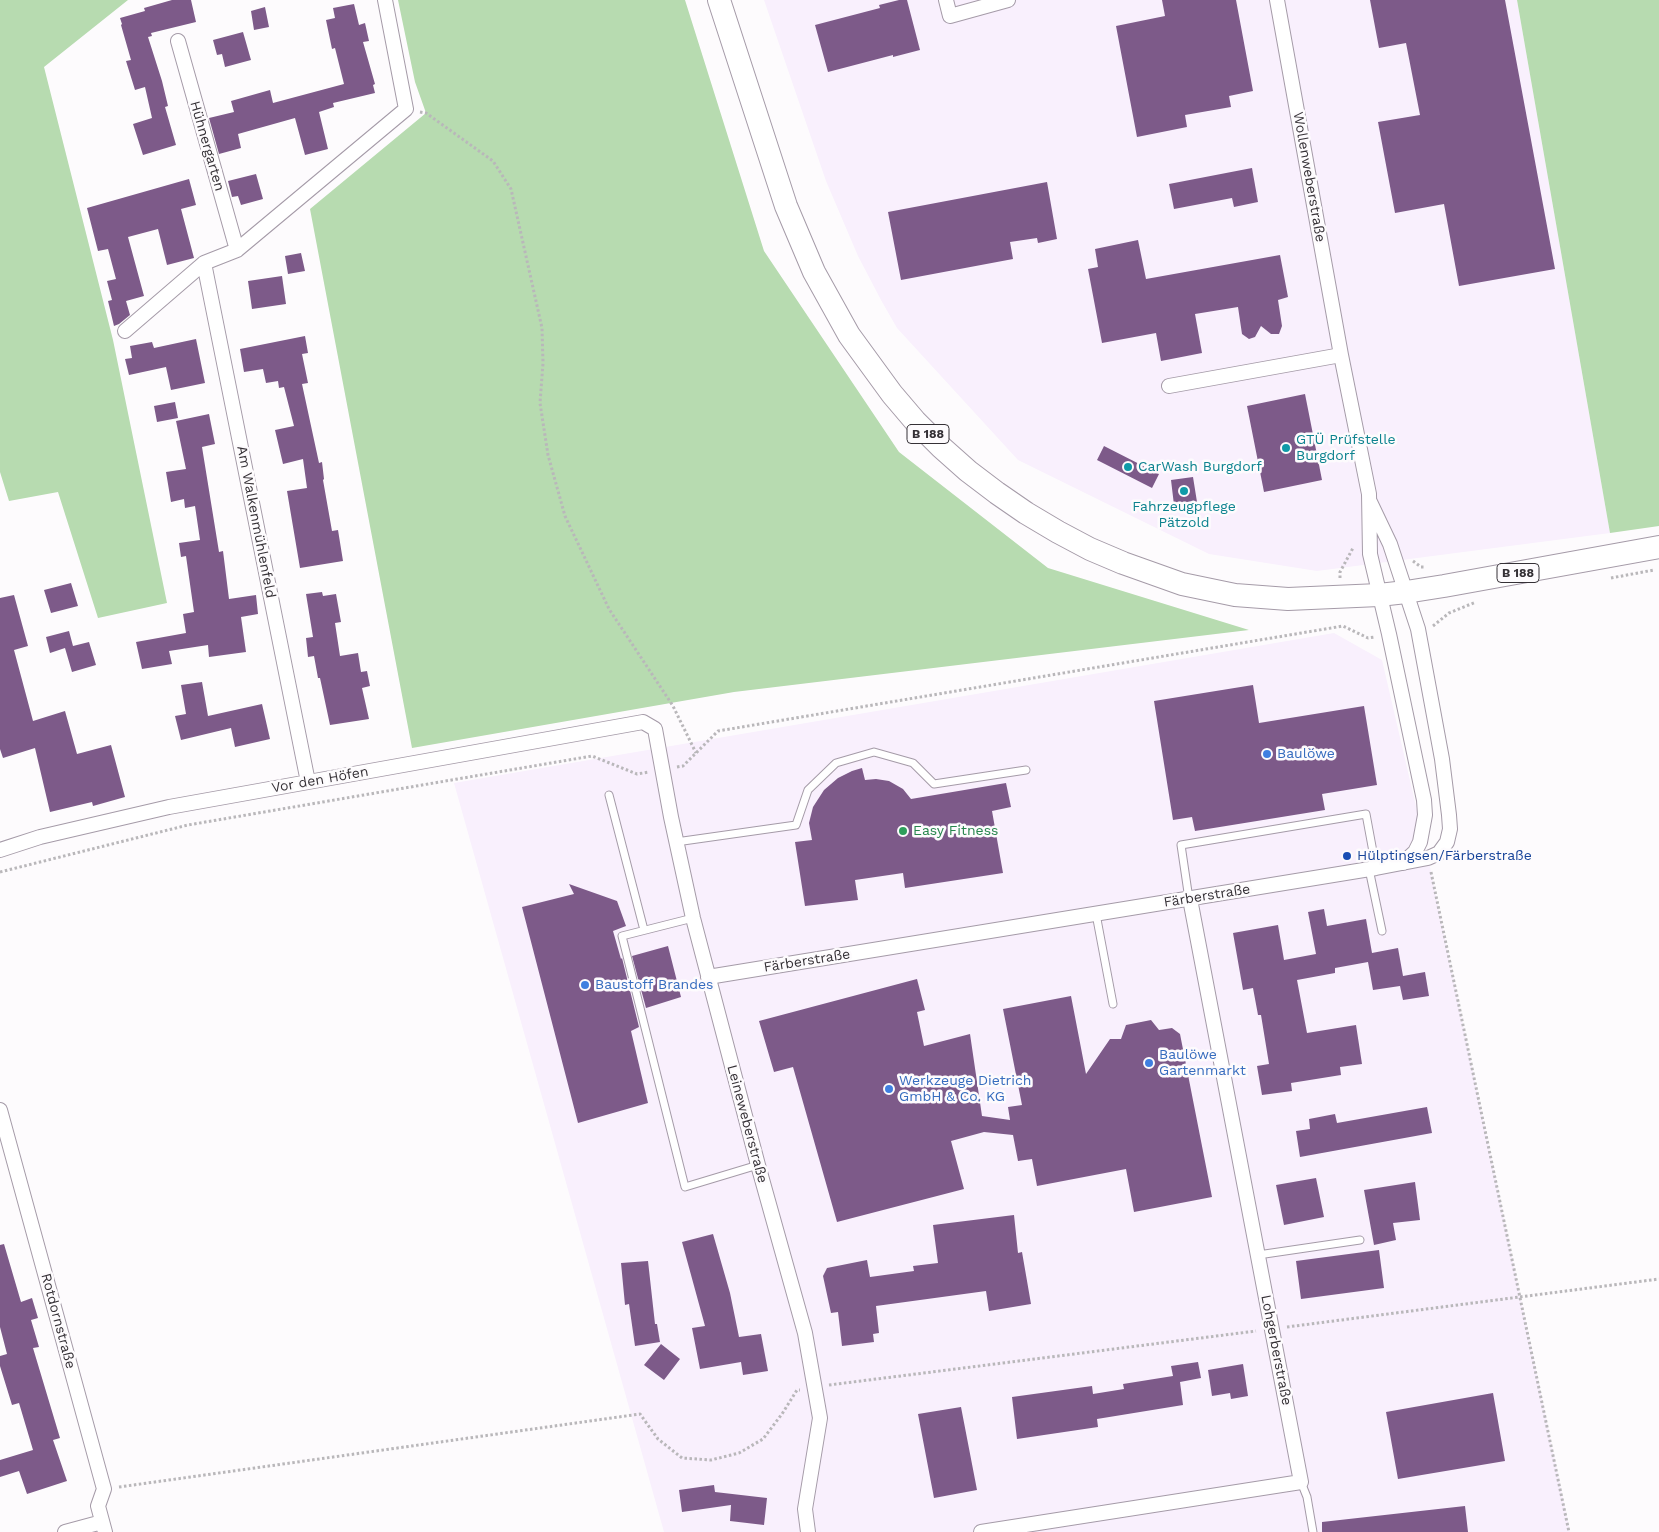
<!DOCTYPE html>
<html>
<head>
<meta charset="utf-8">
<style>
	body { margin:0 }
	canvas { display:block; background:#fdfbfd }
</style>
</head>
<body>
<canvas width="1659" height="1532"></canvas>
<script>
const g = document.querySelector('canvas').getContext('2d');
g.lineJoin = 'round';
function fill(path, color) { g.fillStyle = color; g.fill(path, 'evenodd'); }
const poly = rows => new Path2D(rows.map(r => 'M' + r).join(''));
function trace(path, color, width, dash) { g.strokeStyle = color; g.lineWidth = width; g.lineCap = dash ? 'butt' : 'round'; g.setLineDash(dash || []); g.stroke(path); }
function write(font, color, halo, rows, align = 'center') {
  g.font = font + ' "Work Sans",sans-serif'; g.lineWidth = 5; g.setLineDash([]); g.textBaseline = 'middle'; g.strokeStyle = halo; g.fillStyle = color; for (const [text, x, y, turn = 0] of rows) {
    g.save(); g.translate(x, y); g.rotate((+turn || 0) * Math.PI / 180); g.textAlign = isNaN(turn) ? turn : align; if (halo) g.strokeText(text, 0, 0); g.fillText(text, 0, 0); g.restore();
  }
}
const built = poly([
	[764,0,1517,0,1610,533,1317,571,1209,554,1018,460,897,328,881,300,858,256,826,181],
	[1334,633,1382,660,1428,858,1570,1532,664,1532,454,783]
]);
const green = poly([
	[0,0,128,0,44,67,113,340,167,603,98,618,58,492,9,501,0,472],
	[398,0,685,0,764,251,899,452,1048,568,1249,630,734,692,412,748,310,209,426,113,415,82],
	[1517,0,1659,0,1659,526,1610,533]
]);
const building = poly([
	[172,0,191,0,196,22,151,33,152,36,148,37,162,81,168,106,165,107,176,145,143,155,133,124,152,118,145,87,135,90,126,61,131,60,121,25,122,24,120,18,145,11,144,8],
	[899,0,907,0,920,50,893,57,893,55,828,72,815,25,880,8,879,5],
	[1162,0,1236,0,1253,91,1229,96,1231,107,1185,115,1187,127,1137,137,1116,26,1165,16],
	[1370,0,1505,0,1555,269,1459,286,1444,204,1395,213,1378,122,1420,115,1406,43,1379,48],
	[354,4,359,25,365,23,369,41,363,42,375,84,373,85,375,93,333,103,334,107,319,112,328,149,305,155,295,118,238,134,241,148,219,154,209,118,234,112,231,101,270,90,273,103,344,84,335,48,332,49,326,20,335,18,333,8],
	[265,7,269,27,254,30,251,11],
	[243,32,251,60,225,67,222,54,217,55,213,40],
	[1252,168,1258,202,1234,207,1232,198,1174,209,1169,184],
	[256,174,263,199,241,205,238,196,232,197,228,181],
	[189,179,196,205,181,209,194,258,167,265,158,229,128,237,144,296,126,301,130,315,119,324,114,326,108,301,112,300,107,281,116,279,108,249,98,251,87,208],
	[1047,182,1057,239,1038,243,1037,238,1010,242,1013,259,901,280,888,212],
	[1138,240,1146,279,1280,255,1288,297,1278,300,1282,326,1279,334,1271,334,1261,326,1255,337,1249,339,1242,334,1238,307,1195,314,1202,353,1161,361,1156,333,1102,343,1088,269,1098,267,1095,249],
	[301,253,305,271,288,274,285,256],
	[282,276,286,304,252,309,248,281],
	[305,336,308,353,302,354,308,383,302,384,319,463,322,462,324,479,323,480,332,531,338,530,343,561,300,568,287,491,307,488,303,459,283,464,275,430,294,426,284,387,279,388,278,381,266,383,263,369,244,372,240,349],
	[196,339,205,383,171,390,166,367,129,375,125,359,132,358,130,346,152,342,154,348],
	[1305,394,1322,480,1264,492,1247,406],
	[175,402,178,418,157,422,154,406],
	[209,414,215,444,202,447,219,552,223,551,229,599,256,595,258,614,241,617,246,652,209,657,208,645,169,651,172,664,142,669,136,642,186,633,183,614,194,612,186,556,181,557,179,543,200,540,195,506,185,508,184,499,171,502,166,472,186,469,176,421],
	[1104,446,1159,474,1152,488,1097,460],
	[1193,477,1197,502,1174,505,1171,480],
	[71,583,78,606,51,613,44,590],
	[322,592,323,596,336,594,341,622,335,623,340,656,358,653,361,672,367,671,370,686,362,688,369,719,330,725,320,678,318,678,314,656,308,657,306,638,313,637,306,594],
	[14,595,28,646,14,650,33,721,65,711,77,754,111,745,125,797,93,806,92,802,50,812,35,748,3,758,0,749,0,598],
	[69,631,73,646,89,642,96,665,72,672,65,648,50,653,46,637],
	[202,682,208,716,262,704,270,739,235,747,231,728,181,740,175,716,186,714,181,685],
	[1253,685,1259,723,1364,706,1377,785,1322,794,1325,810,1195,831,1192,817,1173,820,1154,701],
	[862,768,865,780,876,779,889,781,903,789,911,799,1006,783,1011,807,992,811,1003,873,905,888,903,873,855,880,858,900,805,906,795,842,812,840,809,823,813,807,824,790,838,778,852,771],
	[569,884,617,901,626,926,613,931,621,959,622,958,639,1027,631,1031,648,1103,578,1123,522,907,574,894],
	[1324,909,1327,926,1366,919,1372,953,1398,948,1403,976,1425,972,1429,996,1403,1000,1400,986,1373,990,1368,962,1335,968,1335,973,1297,980,1307,1033,1356,1025,1362,1064,1340,1067,1341,1075,1291,1083,1292,1091,1262,1095,1257,1066,1269,1064,1261,1015,1258,1015,1253,988,1243,990,1233,933,1278,925,1284,960,1316,954,1308,912],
	[668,946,681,997,646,1008,632,956],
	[917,979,925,1010,917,1012,924,1046,970,1034,982,1116,1010,1120,1008,1107,1022,1105,1003,1009,1071,996,1086,1074,1110,1039,1121,1039,1126,1025,1151,1020,1159,1030,1172,1028,1180,1034,1212,1197,1134,1212,1126,1169,1037,1186,1032,1159,1018,1161,1013,1135,984,1132,951,1141,964,1189,837,1222,793,1067,774,1072,759,1021],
	[1427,1107,1432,1133,1300,1157,1296,1131,1310,1129,1309,1119,1335,1114,1337,1123],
	[1316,1178,1324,1217,1284,1225,1276,1185],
	[1415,1182,1420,1220,1393,1223,1396,1240,1374,1245,1364,1190],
	[1014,1215,1018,1253,1022,1252,1031,1304,989,1311,986,1291,876,1306,879,1333,873,1334,874,1342,842,1346,838,1312,831,1313,823,1276,827,1268,867,1260,870,1277,914,1271,913,1266,938,1263,933,1225],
	[713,1234,730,1293,739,1337,761,1334,768,1371,743,1375,741,1362,700,1369,692,1328,705,1326,682,1242],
	[4,1244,21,1302,32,1298,38,1318,31,1320,39,1347,33,1348,60,1438,53,1440,67,1481,27,1494,19,1471,0,1477,0,1460,33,1450,19,1403,12,1405,0,1366,0,1356,7,1354,0,1327,0,1245],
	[1379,1250,1384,1288,1301,1299,1296,1261],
	[648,1261,655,1324,657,1324,660,1342,635,1346,629,1304,625,1305,621,1263],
	[661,1344,680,1359,664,1380,644,1365],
	[1198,1362,1201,1378,1180,1382,1183,1405,1097,1419,1098,1427,1017,1439,1012,1397,1092,1386,1093,1394,1124,1389,1123,1384,1173,1376,1171,1366],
	[1243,1364,1248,1396,1231,1399,1230,1393,1212,1396,1208,1370],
	[1493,1393,1505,1461,1398,1479,1386,1412],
	[961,1407,977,1490,934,1498,918,1414],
	[714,1485,715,1492,767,1498,764,1525,730,1521,731,1505,682,1512,679,1490],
	[1465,1506,1468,1532,1322,1532,1322,1522]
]);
const path = poly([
	[420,112,426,113,493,161,511,189,542,328,543,363,540,403,548,455,565,516,609,609,673,706,696,753],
	[1413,561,1421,567,1425,567],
	[1340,578,1340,572,1353,548],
	[1611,578,1654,570],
	[1433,626,1449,613,1476,602],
	[677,767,683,766,718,731,1343,626,1368,638,1375,637],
	[0,872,188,825,592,756,637,774,649,772],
	[1431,872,1569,1532],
	[1287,1327,1659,1279],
	[829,1385,1256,1331],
	[119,1487,640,1414,658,1439,682,1458,711,1460,739,1453,763,1439,782,1414,797,1390,800,1390]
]);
const service = poly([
	[609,795,644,930],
	[676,842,796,825,808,790,836,763,874,752,913,763,934,784,1026,770],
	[1369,869,1382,931],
	[1189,899,1181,845,1366,814,1376,868],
	[1096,914,1113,1004],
	[693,918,622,936,685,1187,758,1165],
	[1258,1255,1360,1240],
	[1301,1482,1307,1497,1313,1532]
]);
const minor = poly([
	[946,0,950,16,1008,0],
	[1277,0,1341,355,1369,494,1370,554,1389,634,1424,800,1425,815,1420,842,1415,852,1403,863],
	[178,41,237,250],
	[125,331,204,263],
	[1169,386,1341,355],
	[308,782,204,263,237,250,406,109,385,0],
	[0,850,40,837,169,807,643,722,655,729,671,817,693,918,758,1165,805,1333,820,1418,805,1509,808,1532],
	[708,977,1376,868,1428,858,1439,853,1447,842,1450,829,1449,815,1442,759,1418,629,1390,544,1370,502],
	[0,1110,104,1489,98,1506,105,1532],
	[65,1532,102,1522],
	[981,1532,1301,1482,1190,899]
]);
const primary = poly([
	[719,0,786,206,814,272,849,335,892,394,915,421,941,447,968,471,997,493,1026,513,1058,532,1090,549,1123,563,1182,584,1235,595,1288,599,1379,595,1406,592,1444,586,1659,547]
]);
const markers = [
	[1286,448,5,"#0f9aa8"],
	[1128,467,5,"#0f9aa8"],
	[1184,491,5,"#0f9aa8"],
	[1267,754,5,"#3f7fe0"],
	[903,831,5,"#2e9e5b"],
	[1347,856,5,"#1a4fb4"],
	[585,985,5,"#3f7fe0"],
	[1149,1063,5,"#3f7fe0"],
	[889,1089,5,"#3f7fe0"]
];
const shields = [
	[928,434,42],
	[1518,573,42]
];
const shieldNames = [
	["B 188",928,434],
	["B 188",1518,573]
];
const streetNames = [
	["Hühnergarten",207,146,74],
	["Wollenweberstraße",1309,177,80],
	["Am Walkenmühlenfeld",256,522,79],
	["Vor den Höfen",320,780,-10],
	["Färberstraße",1207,896,-9],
	["Färberstraße",807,961,-9],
	["Leineweberstraße",747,1124,75],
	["Rotdornstraße",58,1321,75],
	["Lohgerberstraße",1276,1350,79]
];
const cultureNames = [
	["GTÜ Prüfstelle",1296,440],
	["Burgdorf",1296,456],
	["CarWash Burgdorf",1138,467],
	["Fahrzeugpflege",1184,507,"center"],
	["Pätzold",1184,523,"center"]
];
const shopNames = [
	["Baulöwe",1277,754],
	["Baustoff Brandes",595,985],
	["Baulöwe",1159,1055],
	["Gartenmarkt",1159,1071],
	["Werkzeuge Dietrich",899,1081],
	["GmbH & Co. KG",899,1097]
];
const leisureNames = [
	["Easy Fitness",913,831]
];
const transitNames = [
	["Hülptingsen/Färberstraße",1357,856]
];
fill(built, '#f9f0fd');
fill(green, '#b7dbb0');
fill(building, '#7d5a89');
trace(service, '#a59ba8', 9);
trace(minor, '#a59ba8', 16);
trace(primary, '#a59ba8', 24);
trace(path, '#b9b7ba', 3, [2.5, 2.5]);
trace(service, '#fff', 7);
trace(minor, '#fff', 14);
trace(primary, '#fff', 22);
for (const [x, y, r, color] of markers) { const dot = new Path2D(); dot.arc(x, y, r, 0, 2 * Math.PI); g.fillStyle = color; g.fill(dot); trace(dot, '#fdfbfd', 2); }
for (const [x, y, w] of shields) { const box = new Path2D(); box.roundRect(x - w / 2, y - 9.5, w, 19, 4); g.fillStyle = '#fdfbfd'; g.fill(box); trace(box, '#353136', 1); }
write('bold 12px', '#353136', null, shieldNames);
write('14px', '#353136', '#fdfbfd', streetNames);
write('14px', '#0d838f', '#fdfbfd', cultureNames, 'left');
write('14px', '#366cbe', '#fdfbfd', shopNames, 'left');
write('14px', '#27864d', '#fdfbfd', leisureNames, 'left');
write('14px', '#164399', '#fdfbfd', transitNames, 'left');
</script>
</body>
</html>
